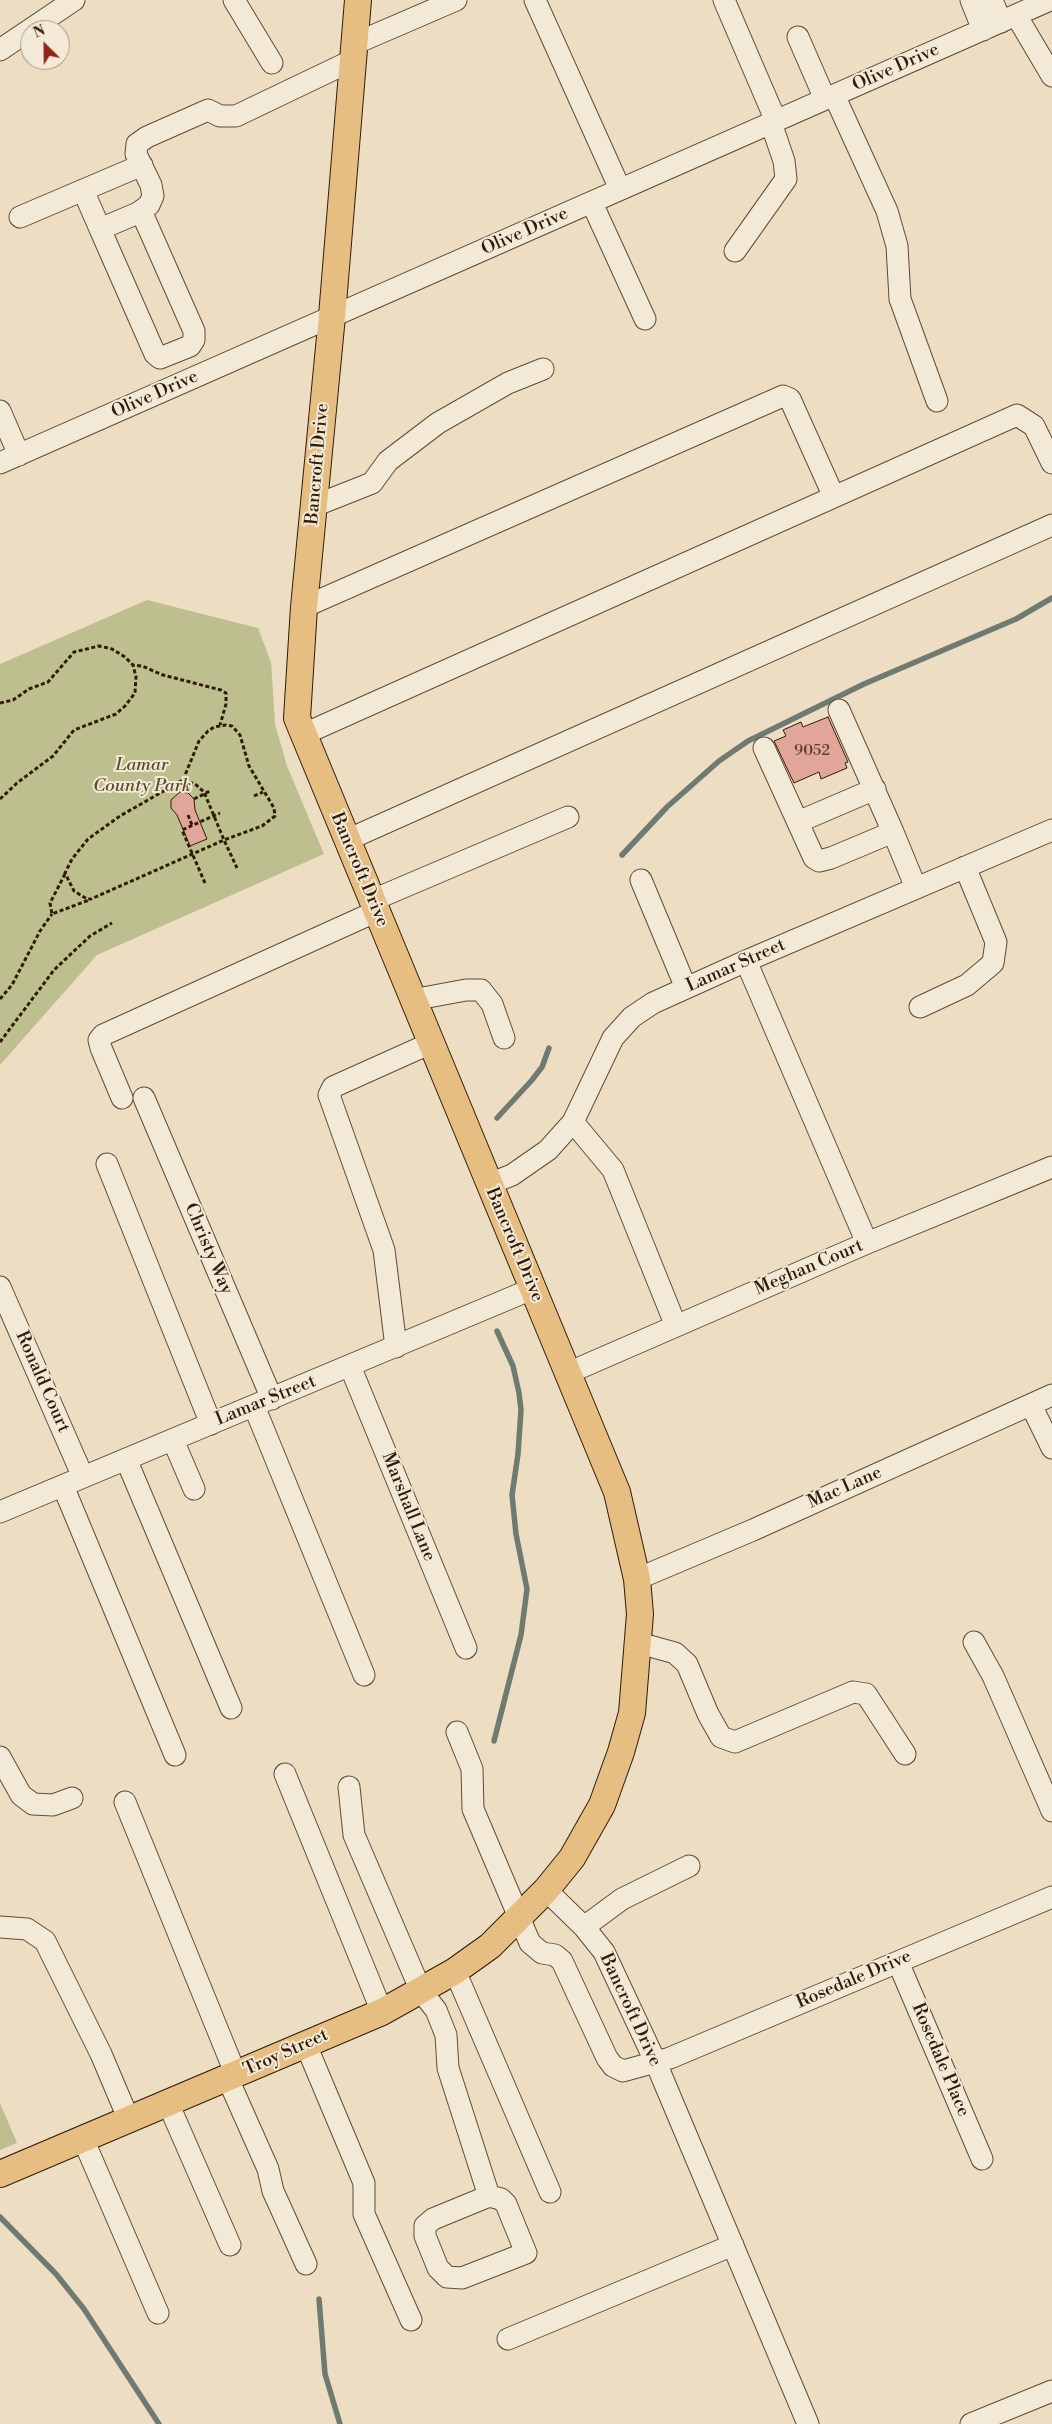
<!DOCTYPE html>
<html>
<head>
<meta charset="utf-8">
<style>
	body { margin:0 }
	#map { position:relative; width:1052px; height:2424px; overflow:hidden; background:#edddc2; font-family:"Libre Bodoni",serif }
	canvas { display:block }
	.north { position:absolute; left:20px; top:20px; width:50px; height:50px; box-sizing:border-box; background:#f3e9d7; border:1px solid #a59784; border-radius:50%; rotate:337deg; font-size:14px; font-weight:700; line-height:20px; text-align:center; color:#301c08 }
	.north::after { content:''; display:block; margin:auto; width:18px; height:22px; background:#8f2418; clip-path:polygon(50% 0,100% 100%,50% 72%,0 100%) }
</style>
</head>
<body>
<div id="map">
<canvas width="1052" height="2424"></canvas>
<div class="north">N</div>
</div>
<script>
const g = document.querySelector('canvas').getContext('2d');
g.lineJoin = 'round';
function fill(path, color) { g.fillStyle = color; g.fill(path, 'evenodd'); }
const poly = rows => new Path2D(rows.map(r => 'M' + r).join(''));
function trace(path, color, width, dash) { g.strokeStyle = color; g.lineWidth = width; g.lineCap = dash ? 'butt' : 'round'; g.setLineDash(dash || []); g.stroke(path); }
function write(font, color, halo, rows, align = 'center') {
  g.font = font + ' "Libre Bodoni",serif'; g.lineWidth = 4; g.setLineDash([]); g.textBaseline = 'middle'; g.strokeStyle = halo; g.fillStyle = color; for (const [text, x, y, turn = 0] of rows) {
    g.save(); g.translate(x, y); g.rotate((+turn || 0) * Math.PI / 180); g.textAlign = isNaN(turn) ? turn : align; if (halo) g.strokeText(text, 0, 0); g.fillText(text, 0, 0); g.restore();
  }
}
const green = poly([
	[147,600,258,628,271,662,275,724,287,766,324,854,97,955,0,1065,0,664],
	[0,2103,17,2143,0,2150]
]);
const stream = poly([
	[622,855,667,807,719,761,748,741,864,684,1016,619,1052,598],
	[497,1118,532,1080,542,1067,549,1048],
	[494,1741,521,1635,527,1589,516,1534,512,1495,518,1454,521,1410,519,1393,513,1366,497,1331],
	[0,2217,56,2274,84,2309,159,2424],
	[319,2299,325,2374,340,2424]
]);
const building = poly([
	[828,717,848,762,845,763,847,768,821,779,819,772,794,783,774,741,786,736,783,730,801,722,803,727,828,717],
	[180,792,188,793,194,799,195,810,207,839,190,846,177,815,171,808,171,800,180,792]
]);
const path = poly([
	[0,703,13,700,29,689,48,682,74,652,99,646,112,649,125,657,133,665,142,666,163,675,221,690,226,693,226,704,220,725],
	[183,780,195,784,204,792,224,840,91,899,87,899,74,891,65,873,72,859,88,839,120,816,183,780],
	[183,780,199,741,208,731,214,727,226,725,232,726,240,735,249,766,274,808,275,816,262,826,224,840,237,868],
	[254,796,263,792],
	[0,799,17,783,53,756,74,730,116,714,125,706,135,693,136,677,133,665],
	[194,799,210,791],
	[188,815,192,825],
	[65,874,50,903,52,914,89,900],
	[205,883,182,830,220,813],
	[0,999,12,985,40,931,52,914],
	[0,1042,54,970,90,936,112,923]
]);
const minor = poly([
	[234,0,272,63],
	[535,0,620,189],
	[724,0,776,121],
	[971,0,983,30],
	[992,0,1001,22],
	[1016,15,1052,76],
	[798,37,825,99],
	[354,44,456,0],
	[0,50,74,0],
	[834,95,887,211,897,246,900,299,937,401],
	[83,190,100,229,138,213,149,205,153,196,151,185,136,154,137,144,147,137,208,110,220,116,236,116,353,60],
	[592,203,645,319],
	[20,217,142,165],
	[100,229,155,354,160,358,190,346,194,340,194,331,141,211],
	[735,251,786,179,784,161,771,123],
	[0,411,19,455],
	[0,463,1050,0],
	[314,506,372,483,388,461,438,423,508,383,543,369],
	[304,607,783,396,790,399,834,497],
	[839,710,893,832],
	[302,735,1017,415,1034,426,1052,463],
	[764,748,814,858,819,861,831,858,893,832,916,888],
	[798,822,875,789],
	[347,840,1052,525],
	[641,880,686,988],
	[373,900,568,817],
	[746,961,867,1243],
	[412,1000,466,990,481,990,492,1004,504,1038],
	[920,1007,967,985,993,963,996,942,965,867],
	[122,1098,101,1048,99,1040,103,1035,377,911],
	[144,1098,272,1399],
	[573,1122,613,1170,676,1326],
	[107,1164,211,1424],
	[489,1184,512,1175,548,1150,573,1122,613,1038,632,1017,653,1003,746,961,1052,830],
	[0,1287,83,1477],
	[396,1347,384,1250,329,1095,333,1087,431,1043],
	[350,1366,466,1648],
	[568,1373,867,1243,1052,1167],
	[1031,1405,1052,1448],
	[254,1406,364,1675],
	[173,1440,194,1489],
	[126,1459,231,1708],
	[63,1486,175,1755],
	[0,1512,532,1289],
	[637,1579,753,1530,1052,1395],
	[974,1642,993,1676,1052,1811],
	[639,1643,675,1653,687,1664,708,1714,721,1737,735,1742,853,1692,866,1694,905,1754],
	[457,1732,472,1769,473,1809,530,1943,542,1953,555,1955,562,1961,607,2058,613,2066,623,2071,670,2058,1052,1897],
	[0,1757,21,1795,33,1804,53,1805,72,1798],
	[285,1774,382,2012],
	[349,1787,354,1835,421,1991,436,2010,446,2035,448,2068,489,2196],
	[125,1802,236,2075],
	[546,1890,584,1927,604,1952,656,2063,808,2424],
	[0,1927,27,1929,45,1941,101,2054,129,2120],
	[584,1927,622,1899,689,1866],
	[898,1962,982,2159],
	[455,1971,550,2192],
	[306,2045,364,2183,364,2214,411,2320],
	[228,2079,268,2169,273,2191,306,2264],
	[168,2103,230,2245],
	[83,2139,158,2313],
	[489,2196,501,2199,506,2204,526,2253,462,2278,447,2277,438,2268,425,2236,425,2226,433,2219,489,2196],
	[508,2339,733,2245],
	[971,2424,1052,2391]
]);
const major = poly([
	[0,2174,382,2012,455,1971,490,1946,546,1890,572,1858,602,1805,621,1752,632,1713,640,1614,637,1579,617,1492,297,718,304,607,332,316,358,0]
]);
const numberNames = [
	["9052",812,751]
];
const streetNames = [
	["Olive Drive",896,68,-24],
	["Olive Drive",525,232,-24],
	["Olive Drive",155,395,-24],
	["Bancroft Drive",318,464,-85],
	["Bancroft Drive",359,870,67],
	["Lamar Street",736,966,-24],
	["Bancroft Drive",514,1245,67],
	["Christy Way",208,1249,67],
	["Meghan Court",809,1268,-23],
	["Ronald Court",42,1382,66],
	["Lamar Street",266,1401,-22],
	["Mac Lane",845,1488,-24],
	["Marshall Lane",408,1507,68],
	["Rosedale Drive",854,1980,-23],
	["Bancroft Drive",630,2010,65],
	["Troy Street",286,2053,-24],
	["Rosedale Place",940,2060,67]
];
const parkNames = [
	["Lamar",142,766],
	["County Park",142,787]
];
fill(green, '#bebf8f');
trace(stream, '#6f7b71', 5.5);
fill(building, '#e1a699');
trace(building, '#301c08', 1);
trace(minor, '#5f4c36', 23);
trace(major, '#301c08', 28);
trace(path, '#301c08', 3, [4, 2.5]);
trace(minor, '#f3e9d7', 21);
trace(major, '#e6be81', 26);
write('15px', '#5c3e2c', null, numberNames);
write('18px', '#301c08', '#f3e9d7', streetNames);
write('italic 18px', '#5b4d30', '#f3e9d7', parkNames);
</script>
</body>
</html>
